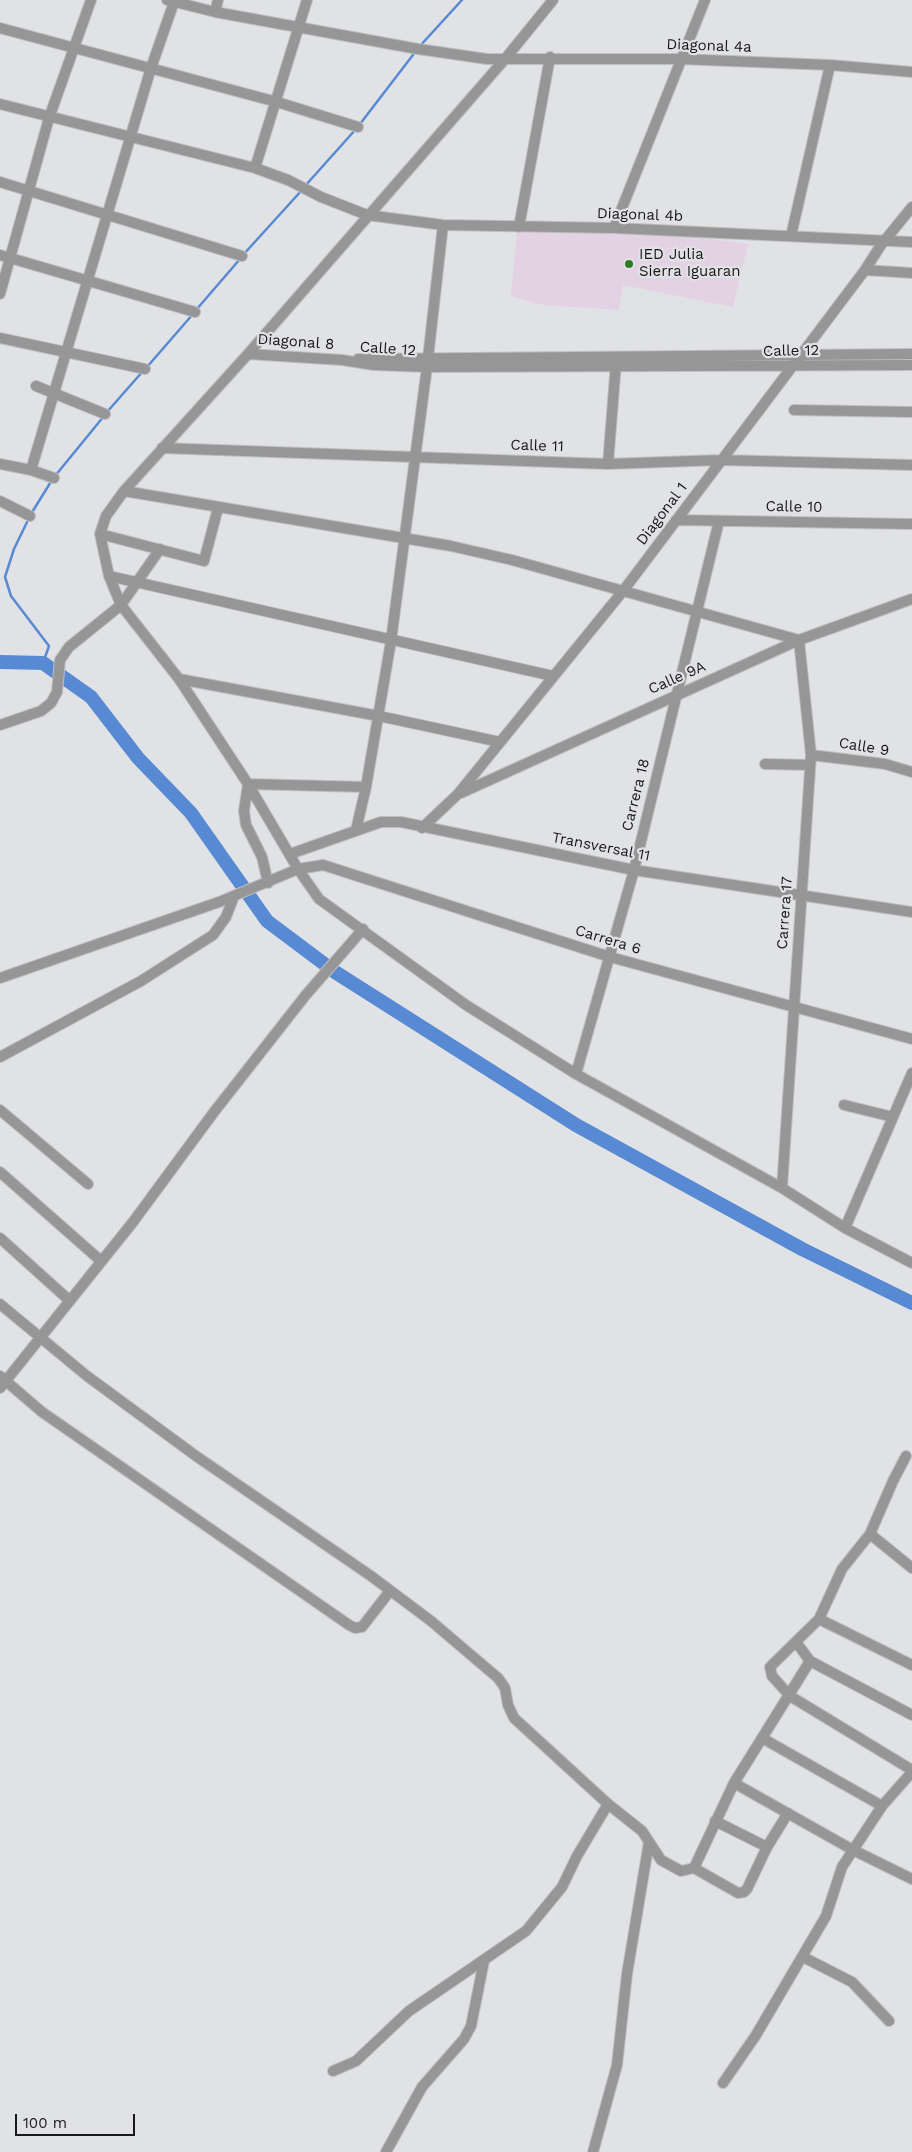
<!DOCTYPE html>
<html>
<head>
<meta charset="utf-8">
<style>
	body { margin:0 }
	#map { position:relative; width:912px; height:2152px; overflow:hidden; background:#e1e2e5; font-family:"Work Sans",sans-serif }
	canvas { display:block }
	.scale { position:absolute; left:15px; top:2114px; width:120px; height:22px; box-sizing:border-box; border:2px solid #181819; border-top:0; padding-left:6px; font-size:15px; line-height:18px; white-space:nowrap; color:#181819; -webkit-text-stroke:4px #e1e2e5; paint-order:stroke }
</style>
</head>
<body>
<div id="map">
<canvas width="912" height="2152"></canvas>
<div class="scale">100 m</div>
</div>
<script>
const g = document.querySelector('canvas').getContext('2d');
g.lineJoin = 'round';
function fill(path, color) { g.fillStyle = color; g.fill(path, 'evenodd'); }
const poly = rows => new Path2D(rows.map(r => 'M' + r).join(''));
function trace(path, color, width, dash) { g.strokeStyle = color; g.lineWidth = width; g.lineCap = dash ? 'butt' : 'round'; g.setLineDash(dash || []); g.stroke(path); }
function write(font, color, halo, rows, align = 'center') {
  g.font = font + ' "Work Sans",sans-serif'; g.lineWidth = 4.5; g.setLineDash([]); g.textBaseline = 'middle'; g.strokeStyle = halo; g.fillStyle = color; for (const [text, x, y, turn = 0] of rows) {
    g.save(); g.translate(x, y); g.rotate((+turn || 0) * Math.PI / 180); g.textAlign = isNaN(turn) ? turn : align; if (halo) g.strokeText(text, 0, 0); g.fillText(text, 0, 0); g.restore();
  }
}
const education = poly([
	[561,230,660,232,748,244,733,307,623,285,619,310,543,305,511,296,517,233]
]);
const stream = poly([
	[419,47,462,0],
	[360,124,416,51],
	[305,186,356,129],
	[243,255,302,190],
	[196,310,240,259],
	[147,367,193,314],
	[107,412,143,371],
	[55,476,104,416],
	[31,514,52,480],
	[29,518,14,549,5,577,11,596,49,646,43,663]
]);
const river = poly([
	[0,662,43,663,91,697,138,758,191,813,267,921,335,972,576,1125,802,1249,912,1303]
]);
const minor = poly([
	[167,0,215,12,418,49,487,59,680,59,830,65,912,72],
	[553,0,505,59,248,354,124,491,106,516,100,534,109,576,121,605,179,679,248,784,298,869,319,899,466,1005,576,1074,782,1188,845,1228,912,1263],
	[215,12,218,0],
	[0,28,277,102,358,127],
	[0,104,255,168,288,180,321,197,367,215,443,225,614,228,912,242],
	[255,168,307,0],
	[0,182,242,256],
	[519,227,550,57],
	[614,228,705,0],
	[791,236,830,65],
	[0,255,195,312],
	[865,270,912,273],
	[0,294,49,118,91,0],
	[0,338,145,369],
	[248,354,342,360,374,365,427,367,912,365],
	[358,359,912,354],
	[36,386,105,414],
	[794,410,912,412],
	[162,448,608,464,721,460,912,465],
	[0,464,31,470],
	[608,464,616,363],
	[54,478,31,470,151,68,174,2],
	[124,491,451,546,512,560,799,640,811,755,782,1188],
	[0,501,30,516],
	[676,520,912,524],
	[100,534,204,561,218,508],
	[109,576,553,676],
	[179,679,379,716,500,742],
	[0,725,41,711,51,703,57,692,60,660,69,647,121,605,160,549],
	[811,755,885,764,912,772],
	[765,764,810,765],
	[461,793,799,640,912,599],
	[422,828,458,794,623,591,865,270,881,245,912,207],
	[356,830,366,787,391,641,427,367,443,225],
	[290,854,381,822,401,822,634,870,912,912],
	[268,883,262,857,246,825,244,811,248,784,366,787],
	[0,978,219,902,298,869,323,865,610,957,912,1039],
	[0,1057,141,981,213,935,226,917,234,896],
	[576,1074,634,870,719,521],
	[844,1105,893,1117],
	[0,1110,88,1184],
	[0,1172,101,1261],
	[845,1228,912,1073],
	[0,1238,70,1301],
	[0,1304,87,1376,196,1456,371,1576,431,1621,498,1678,505,1688,508,1705,514,1718,608,1804,642,1831,661,1860,681,1871,694,1868,738,1893,744,1892,747,1889,767,1847,788,1813],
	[0,1376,42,1412,349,1625,355,1628,362,1627,390,1591],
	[0,1388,133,1222,214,1112,305,996,363,929],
	[906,1456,893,1481,870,1534,842,1569,819,1619,770,1667,772,1676,790,1696,912,1770],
	[870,1534,912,1568],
	[819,1619,912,1665],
	[796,1642,810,1661,912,1715],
	[762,1738,882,1806],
	[734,1783,853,1850,912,1879],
	[715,1821,767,1847],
	[694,1868,734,1783,810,1661],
	[803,1957,852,1982,889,2021],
	[333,2071,356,2061,409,2011,526,1931,562,1887,577,1856,608,1804],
	[723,2083,756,2035,826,1916,842,1867,882,1806,912,1772],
	[386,2152,422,2087,464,2039,471,2026,484,1961],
	[593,2152,617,2065,627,1974,649,1842]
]);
const markers = [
	[629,264,5,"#2f7c25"]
];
const streetNames = [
	["Diagonal 4a",709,46,2],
	["Diagonal 4b",640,215,2],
	["Diagonal 8",296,342,4],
	["Calle 12",388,349,4],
	["Calle 12",791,351,-1],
	["Calle 11",537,446,2],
	["Calle 10",794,507,1],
	["Diagonal 1",662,514,-53],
	["Calle 9A",677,678,-24],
	["Calle 9",864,747,9],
	["Carrera 18",636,795,-76],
	["Transversal 11",601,847,11],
	["Carrera 17",785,913,-86],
	["Carrera 6",608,940,17]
];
const poiNames = [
	["IED Julia",639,255],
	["Sierra Iguaran",639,272]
];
fill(education, '#e3d2e3');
trace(stream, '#578ad3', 2.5);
trace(river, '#578ad3', 14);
trace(minor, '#bdbec0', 12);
trace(minor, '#979697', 10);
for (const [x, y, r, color] of markers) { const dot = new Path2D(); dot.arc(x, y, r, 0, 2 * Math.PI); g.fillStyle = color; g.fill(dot); trace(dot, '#e1e2e5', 2); }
write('15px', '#181819', '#e1e2e5', streetNames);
write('15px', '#181819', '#e1e2e5', poiNames, 'left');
</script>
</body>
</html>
